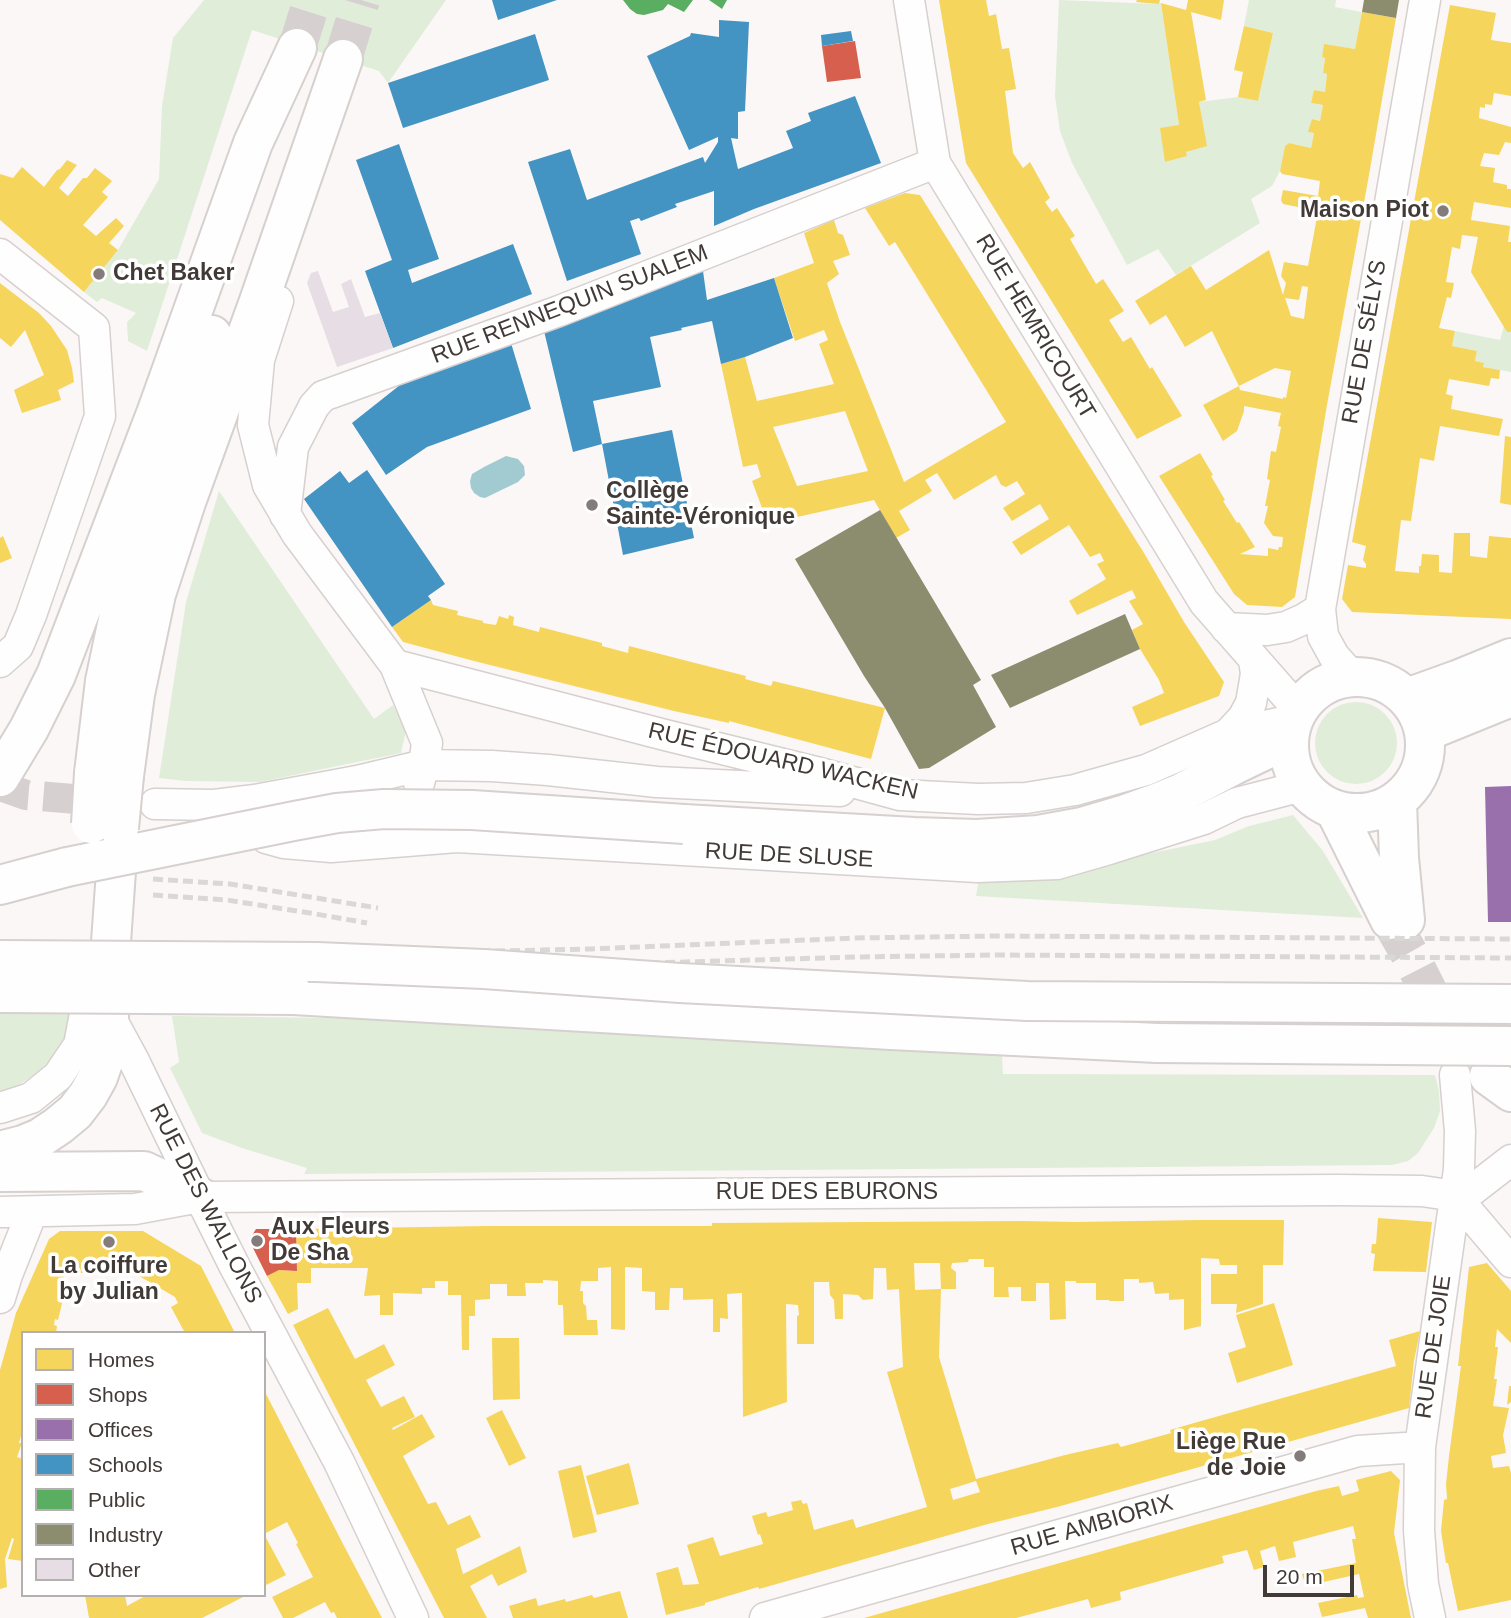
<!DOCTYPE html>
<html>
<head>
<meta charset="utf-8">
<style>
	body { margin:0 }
	#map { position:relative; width:1511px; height:1618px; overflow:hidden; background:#fbf7f6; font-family:Helvetica,sans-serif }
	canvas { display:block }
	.legend { position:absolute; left:21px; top:1331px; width:245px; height:266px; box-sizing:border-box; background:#fff; border:2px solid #b3b0af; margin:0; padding:9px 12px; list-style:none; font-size:21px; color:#423a37 }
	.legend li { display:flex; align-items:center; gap:14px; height:35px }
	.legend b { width:35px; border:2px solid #b3b0af }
	.scale { position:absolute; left:1263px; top:1565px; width:91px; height:32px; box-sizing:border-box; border:4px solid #423a37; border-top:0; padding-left:9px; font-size:21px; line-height:24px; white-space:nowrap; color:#423a37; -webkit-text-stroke:5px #fff; paint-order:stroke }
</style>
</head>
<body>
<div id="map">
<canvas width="1511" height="1618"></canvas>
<ul class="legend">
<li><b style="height:19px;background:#f6d55c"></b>Homes</li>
<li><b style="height:19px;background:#d6604d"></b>Shops</li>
<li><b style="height:19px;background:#9970ab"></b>Offices</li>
<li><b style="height:19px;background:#4393c3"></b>Schools</li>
<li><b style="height:19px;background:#5aae61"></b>Public</li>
<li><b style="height:19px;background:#8c8c6e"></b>Industry</li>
<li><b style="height:19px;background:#e7dde4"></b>Other</li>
</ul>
<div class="scale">20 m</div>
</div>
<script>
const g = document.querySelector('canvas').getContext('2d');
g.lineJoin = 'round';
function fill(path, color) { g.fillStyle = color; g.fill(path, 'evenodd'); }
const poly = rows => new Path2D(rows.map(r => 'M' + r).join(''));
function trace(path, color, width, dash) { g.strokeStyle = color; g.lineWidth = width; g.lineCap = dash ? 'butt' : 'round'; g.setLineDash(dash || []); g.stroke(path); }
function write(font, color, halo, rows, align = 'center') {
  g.font = font + ' Helvetica,sans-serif'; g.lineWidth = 7; g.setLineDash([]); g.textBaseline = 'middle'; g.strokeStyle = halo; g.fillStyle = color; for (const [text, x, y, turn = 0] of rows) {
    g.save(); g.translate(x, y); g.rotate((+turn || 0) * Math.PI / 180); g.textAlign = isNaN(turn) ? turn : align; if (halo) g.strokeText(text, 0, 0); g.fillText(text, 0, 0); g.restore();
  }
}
const green = poly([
	[204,0,446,0,388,83,379,71,252,30,147,351,128,341,127,322,136,313,102,298,97,302,84,292,118,250,159,179,162,106,173,38],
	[1059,0,1159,4,1161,3,1179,125,1165,162,1186,156,1186,152,1206,146,1199,102,1238,97,1258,101,1273,33,1244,26,1249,0,1336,0,1335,7,1362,12,1355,49,1324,45,1322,57,1325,58,1323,73,1327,74,1325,92,1314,90,1311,103,1323,105,1320,121,1312,119,1309,132,1314,133,1311,148,1289,143,1285,146,1280,171,1272,186,1251,199,1260,223,1176,275,1158,249,1127,265,1072,163,1060,131,1055,96],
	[1504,326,1507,332,1511,332,1511,372,1483,367,1484,363,1475,361,1477,351,1452,346,1455,331,1500,340],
	[219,491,374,719,393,705,406,731,401,753,260,782,186,781,159,778,186,602],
	'1315 743a41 41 0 1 1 82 0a41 41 0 1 1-82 0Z',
	[1293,815,1323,851,1363,918,976,896,979,879,1113,861,1215,840,1249,826],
	[0,1013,74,1014,67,1035,56,1054,38,1072,20,1084,0,1092],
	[172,1016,337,1018,1002,1055,1003,1074,1435,1075,1439,1091,1440,1111,1434,1128,1418,1153,1408,1161,1392,1165,304,1174,307,1168,242,1148,202,1133,170,1068,179,1062]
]);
const water = poly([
	[506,456,518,459,524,466,525,475,518,482,485,498,480,497,474,493,471,488,470,481,472,474,484,467]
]);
const homes = poly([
	[939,0,986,0,989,16,996,14,1002,49,1009,48,1016,89,1005,91,1013,153,1023,168,1030,162,1050,198,1045,202,1052,212,1057,208,1075,236,1070,239,1096,284,1103,279,1124,311,1109,320,1123,342,1131,337,1150,369,1152,367,1182,416,1137,439,966,163],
	[1137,0,1160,0,1159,4,1136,2],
	[1188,0,1224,0,1221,20,1191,12,1206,100,1199,102,1207,146,1186,152,1187,156,1165,162,1160,128,1179,125,1161,3,1186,10],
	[1450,5,1496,13,1491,40,1511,43,1511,96,1494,93,1492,105,1485,104,1485,108,1480,107,1479,118,1511,127,1511,143,1505,142,1499,155,1484,153,1480,166,1495,168,1493,182,1507,185,1507,189,1511,189,1511,208,1474,202,1471,220,1510,226,1508,242,1511,242,1511,332,1507,332,1471,272,1478,237,1462,235,1460,249,1452,247,1446,282,1454,283,1451,298,1447,297,1439,328,1455,331,1452,346,1477,351,1475,361,1484,363,1483,367,1500,370,1499,379,1491,378,1489,386,1449,379,1446,394,1453,396,1451,409,1503,419,1499,436,1440,426,1434,461,1420,458,1411,521,1401,520,1395,571,1419,573,1419,566,1421,566,1422,554,1439,555,1439,572,1452,573,1454,533,1470,533,1470,556,1487,558,1489,536,1511,538,1511,619,1352,612,1342,599,1348,565,1366,568,1366,564,1363,560,1366,546,1352,542],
	[1362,12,1396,18,1369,175,1327,405,1295,597,1282,607,1247,605,1234,594,1159,476,1200,453,1213,475,1211,476,1225,500,1223,501,1237,523,1239,522,1255,547,1240,554,1268,556,1268,548,1278,550,1279,547,1282,547,1283,537,1273,536,1264,523,1268,506,1265,506,1270,480,1267,479,1271,451,1276,452,1281,427,1278,426,1281,413,1244,406,1244,411,1237,431,1223,441,1203,405,1239,386,1240,390,1283,399,1283,397,1286,398,1291,371,1275,368,1239,386,1212,331,1185,347,1166,315,1150,325,1135,301,1191,266,1206,290,1269,250,1283,295,1286,283,1281,276,1284,262,1308,266,1318,211,1283,204,1281,200,1283,190,1318,196,1320,181,1282,174,1280,171,1285,146,1289,143,1311,148,1314,133,1308,132,1312,119,1320,121,1323,105,1311,103,1314,90,1325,92,1327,74,1323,73,1325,58,1322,57,1324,44,1355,49],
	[1302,286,1308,287,1304,319,1291,316,1285,298,1299,300],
	[1244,26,1273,33,1258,101,1238,97,1243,72,1234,70],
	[67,160,77,165,59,188,68,196,83,178,87,178,95,168,112,181,102,192,108,197,83,225,96,236,116,218,124,226,109,243,118,250,84,292,0,220,0,174,13,178,22,167,44,187,57,170,60,169],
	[905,193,920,195,1144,553,1184,622,1224,682,1219,696,1140,726,1132,707,1164,693,1159,680,1140,649,1132,630,1143,624,1129,601,1136,598,1132,590,1077,615,1069,601,1106,579,1097,564,1104,561,1100,553,1090,557,1069,525,1021,555,1012,542,1049,519,1040,504,1012,521,1003,508,1025,494,1017,481,1006,487,1001,485,996,475,954,500,937,473,925,480,932,491,899,511,910,530,896,538,874,500,779,521,776,512,765,516,752,481,761,477,757,464,743,467,721,364,745,357,757,401,834,384,819,344,828,340,824,330,795,341,774,278,814,263,804,233,834,220,838,233,843,235,850,255,833,261,839,274,827,283,840,322,904,482,1006,422,895,242,889,246,865,208],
	[845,411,868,471,797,486,773,427],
	[0,283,39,313,51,326,67,350,72,368,74,382,58,390,61,400,22,413,14,390,44,375,25,330,11,347,0,338],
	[1505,436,1511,437,1511,505,1500,503],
	[3,536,12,558,0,563,0,538],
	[431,600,433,605,458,611,457,615,483,621,483,623,496,625,499,616,508,619,509,615,514,617,513,625,539,632,540,627,602,643,602,646,628,653,629,646,746,676,745,679,771,686,773,681,885,708,871,759,729,721,729,723,674,711,474,661,403,642,392,627],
	[1378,1218,1432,1222,1426,1272,1373,1271,1375,1254,1371,1253,1372,1244,1376,1244],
	[1201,1220,1284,1220,1283,1265,1263,1265,1263,1304,1236,1313,1237,1304,1211,1304,1211,1274,1237,1274,1237,1265,1220,1265,1219,1259,1201,1258,1201,1326,1184,1330,1184,1299,1169,1300,1169,1293,1155,1294,1153,1282,1139,1283,1139,1279,1124,1279,1124,1301,1109,1301,1109,1300,1096,1300,1096,1283,1076,1283,1076,1281,1065,1281,1066,1319,1050,1320,1049,1283,1036,1283,1036,1301,1021,1301,1021,1287,1008,1287,1009,1297,994,1297,994,1267,984,1267,984,1259,969,1259,968,1262,952,1263,951,1268,956,1272,956,1289,941,1289,939,1357,976,1479,1065,1455,1118,1443,1121,1447,1171,1433,1170,1430,1194,1423,1396,1366,1389,1340,1420,1331,1414,1361,1409,1408,1057,1507,988,1524,759,1589,758,1587,705,1603,705,1605,666,1615,656,1573,678,1567,683,1585,699,1584,687,1545,713,1537,720,1556,763,1544,760,1534,758,1535,752,1516,766,1512,768,1517,793,1510,791,1502,801,1500,803,1504,807,1503,814,1530,853,1519,856,1528,927,1507,887,1372,903,1367,899,1289,887,1290,886,1268,874,1268,873,1299,863,1300,858,1295,843,1294,843,1319,835,1319,834,1300,830,1295,829,1282,814,1282,814,1344,797,1344,797,1316,799,1315,798,1305,786,1304,787,1402,743,1417,742,1293,727,1294,728,1319,720,1318,720,1332,713,1332,713,1299,683,1300,683,1288,670,1288,669,1310,655,1310,655,1292,642,1291,642,1268,625,1267,625,1330,611,1329,611,1267,598,1268,598,1281,581,1281,580,1291,583,1291,583,1303,586,1306,587,1320,597,1320,598,1335,564,1335,563,1305,558,1305,558,1281,543,1280,543,1283,525,1283,526,1296,507,1296,507,1284,490,1284,490,1299,475,1300,475,1316,469,1316,469,1350,462,1350,461,1295,448,1295,448,1281,435,1281,435,1288,422,1288,422,1294,393,1293,393,1315,380,1315,380,1295,364,1296,368,1268,311,1268,311,1283,297,1283,298,1309,288,1314,267,1276,279,1270,297,1271,296,1229,488,1226,712,1226,712,1223,1021,1221,1076,1222],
	[914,1263,940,1263,941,1289,915,1290],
	[976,1481,980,1492,953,1500,950,1489],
	[60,1231,143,1231,201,1266,235,1333,185,1333,171,1307,178,1303,175,1297,122,1266,115,1265,115,1273,65,1273,58,1294,64,1295,58,1320,55,1319,54,1325,57,1326,56,1333,23,1333,23,1429,19,1443,22,1443,17,1457,23,1459,23,1561,8,1559,14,1539,12,1538,5,1559,7,1587,0,1589,0,1370,16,1313,49,1239],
	[1487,1263,1511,1291,1511,1343,1497,1329,1495,1347,1498,1347,1494,1379,1497,1379,1493,1406,1509,1408,1503,1435,1506,1453,1491,1456,1493,1468,1509,1466,1511,1473,1511,1600,1458,1611,1448,1563,1446,1563,1441,1531,1444,1500,1447,1499,1446,1484,1449,1456,1461,1366,1458,1366,1469,1267],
	[1274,1303,1293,1365,1237,1383,1228,1353,1246,1347,1236,1315],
	[328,1308,355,1359,384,1344,395,1365,366,1380,381,1407,404,1396,415,1417,392,1428,393,1430,422,1414,435,1437,403,1456,428,1504,436,1502,448,1525,470,1515,481,1537,456,1549,463,1574,520,1546,527,1572,498,1586,492,1574,470,1586,487,1618,444,1618,293,1325],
	[492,1338,519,1338,520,1399,493,1400],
	[1509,1386,1511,1386,1511,1402,1507,1405],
	[264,1390,343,1544,382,1618,337,1618,334,1612,331,1613,325,1602,293,1618,283,1618,272,1597,313,1577,296,1544,298,1543,287,1522,264,1534],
	[502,1410,526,1458,509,1466,486,1418],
	[629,1463,639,1504,597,1515,586,1476],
	[581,1465,597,1532,573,1538,558,1471],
	[1391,1471,1400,1480,1394,1533,1411,1618,1368,1618,1365,1608,1322,1617,1318,1603,1357,1595,1358,1598,1364,1597,1359,1574,1306,1586,1302,1574,1356,1563,1352,1539,1356,1539,1353,1526,1293,1542,1296,1557,1279,1561,1275,1546,1260,1551,1264,1567,1254,1570,1247,1550,1222,1556,1224,1563,1120,1592,1121,1600,1091,1608,1088,1599,1016,1618,864,1618,1316,1491,1339,1486,1342,1496,1359,1491,1356,1480],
	[264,1534,286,1575,264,1586],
	[620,1591,628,1618,513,1618,509,1606,536,1598,538,1606,565,1599,566,1602,592,1595,594,1598],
	[85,1595,125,1595,127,1606,147,1595,247,1595,202,1618,89,1618]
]);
const shops = poly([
	[855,41,861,78,827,82,822,46],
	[256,1229,296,1229,297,1271,279,1270,267,1276,249,1240]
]);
const offices = poly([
	[1511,786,1511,922,1488,922,1485,787]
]);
const schools = poly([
	[492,0,557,0,498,20],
	[719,20,749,22,745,111,738,112,738,139,731,138,738,169,793,148,786,131,811,121,808,113,855,96,881,163,754,209,714,226,714,191,675,204,677,207,641,221,639,218,630,221,641,254,567,281,528,162,570,149,587,200,703,157,705,163,718,142,718,137,689,150,647,56,690,36,691,33,719,37],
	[851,31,853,41,822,46,821,35],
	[535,34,549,80,403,128,388,83],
	[399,144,439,259,408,270,412,283,513,244,532,294,393,348,365,271,392,260,356,160],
	[703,271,707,300,774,278,793,338,745,357,721,364,712,321,681,328,682,330,650,337,661,387,593,401,602,444,573,452,544,331],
	[511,343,531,409,427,447,386,475,352,423,400,385],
	[672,430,694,538,623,555,602,444],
	[367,470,445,584,428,596,431,600,392,627,304,499,340,471,349,483]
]);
const public = poly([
	[623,0,693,0,684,12,668,4,663,10,644,15,637,14,630,9],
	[709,0,727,0,722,9]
]);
const industry = poly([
	[1364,0,1399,0,1396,18,1362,12],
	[880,510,981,680,973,685,996,727,929,768,919,769,885,708,864,676,795,559],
	[1125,614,1140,649,1010,708,991,675]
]);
const building = poly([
	[318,271,333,312,349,307,341,284,351,279,365,317,380,313,393,348,337,367,307,283,311,273]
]);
const streetTunnel = poly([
	[0,786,26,795,112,802]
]);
const secondaryTunnel = poly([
	[1390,920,1410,955,1453,1040,1480,1067]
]);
const highwayTunnel = poly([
	[297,48,312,0],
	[343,59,361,0]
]);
const street = poly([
	[909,0,935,163,1204,602,1298,709],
	[0,254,94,328,100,416,31,615,18,646,0,662],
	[278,301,259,360,253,425,268,485,297,534,395,665,427,743,424,765,419,783],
	[285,515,293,447,314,406,323,396,559,311,935,163],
	[1226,628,1267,630,1286,627,1304,619,1320,609],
	[395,665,665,735,816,772,900,795,978,799,1026,798,1075,790,1146,770,1228,734,1293,720],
	[1352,676,1334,656,1323,636,1320,609,1425,0],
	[1228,734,1243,718,1251,703,1256,674,1254,660],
	[155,804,214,805,255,800,357,781,424,765,492,766,548,770,657,782,840,791],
	[266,838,284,843,331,847,457,837,977,867,1057,864,1109,849,1204,819,1237,803,1302,786],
	[109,1015,134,1061,200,1197,235,1267,339,1462,413,1618],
	[0,1108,31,1098,58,1076,79,1045,85,1014],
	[1455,1196,1511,1262],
	[0,1212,135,1209,200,1197,1338,1190,1422,1191,1455,1196,1466,1195,1511,1160],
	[0,1298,7,1275,32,1212],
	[765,1618,1358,1451,1420,1447],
	[1430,1618,1423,1584,1419,1530,1420,1447,1459,1169,1460,1131,1455,1075]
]);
const secondary = poly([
	'1289 745a68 68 0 1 1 136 0a68 68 0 1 1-136 0Z',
	[1407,698,1457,680,1511,658],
	[1425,732,1511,697],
	[1397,801,1399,858,1405,920],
	[1335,810,1390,920],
	[1489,1076,1511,1092]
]);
const highway = poly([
	[94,773,105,681,119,615,212,335],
	[124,776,135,694,156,594,186,502,258,304,343,59],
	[0,777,29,729,56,675,157,411,253,143,297,48],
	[684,824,914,837,977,839,1038,835,1082,827,1126,814,1154,804,1181,793,1234,765,1288,739],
	[0,885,67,867],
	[111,942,116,871],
	[294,995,891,1030,1157,1043],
	[0,1151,23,1145,40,1138,58,1126,75,1112,88,1095,98,1077,107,1051,109,1015],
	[0,1172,144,1171,200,1197]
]);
const rail = poly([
	[153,879,230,884,378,908],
	[153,895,227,900,316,914,367,923],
	[450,952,590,949,855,938,998,936,1511,939],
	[650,963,856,957,996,955,1511,958]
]);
const highwayBridge = poly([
	[91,824,94,773],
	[119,828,124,776],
	[67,867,294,821,337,813,384,809,472,810,684,824],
	[0,960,317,962,484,969,680,983,1027,1001,1511,1004],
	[0,993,294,995],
	[1157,1043,1511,1046]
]);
const markers = [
	[1443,211,7,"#837c7a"],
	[99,274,7,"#837c7a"],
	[592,505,7,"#837c7a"],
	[257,1241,7,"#837c7a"],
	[109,1242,7,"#837c7a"],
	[1300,1456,7,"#837c7a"]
];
const poiNames = [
	["Maison Piot",1429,211,"right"],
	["Chet Baker",113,274],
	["Collège",606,492],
	["Sainte-Véronique",606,518],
	["Aux Fleurs",271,1228],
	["De Sha",271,1254],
	["La coiffure",109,1267,"center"],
	["by Julian",109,1293,"center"],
	["Liège Rue",1286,1443,"right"],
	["de Joie",1286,1469,"right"]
];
const streetNames = [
	["RUE RENNEQUIN SUALEM",570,305,-21],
	["RUE HEMRICOURT",1035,327,59],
	["RUE DE SÉLYS",1365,342,-80],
	["RUE ÉDOUARD WACKEN",783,762,13],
	["RUE DE SLUSE",789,856,3],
	["RUE DES EBURONS",827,1193],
	["RUE DES WALLONS",205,1204,63],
	["RUE DE JOIE",1434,1347,-82],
	["RUE AMBIORIX",1092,1526,-16]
];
fill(green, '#e0edd9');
fill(water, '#a1cbd1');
fill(homes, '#f6d55c');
fill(shops, '#d6604d');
fill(offices, '#9970ab');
fill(schools, '#4393c3');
fill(public, '#5aae61');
fill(industry, '#8c8c6e');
fill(building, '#e7dde4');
trace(streetTunnel, '#d6d1d0', 30, [30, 15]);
trace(secondaryTunnel, '#d6d1d0', 38, [38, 19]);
trace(highwayTunnel, '#d6d1d0', 38, [38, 19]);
trace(street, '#d6d0ce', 33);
trace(secondary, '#d6d0ce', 42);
trace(highway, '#d6d0ce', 42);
trace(street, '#fefefe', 30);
trace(secondary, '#fefefe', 38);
trace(highway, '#fefefe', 38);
trace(rail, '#dad8d7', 5, [10, 5]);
trace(highwayBridge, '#d6d0ce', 42, []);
trace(highwayBridge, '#fefefe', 38);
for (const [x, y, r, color] of markers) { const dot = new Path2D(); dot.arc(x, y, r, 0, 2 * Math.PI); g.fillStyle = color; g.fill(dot); trace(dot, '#fff', 2.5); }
write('bold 23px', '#423a37', '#fff', poiNames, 'left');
write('23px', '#423a37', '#fff', streetNames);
</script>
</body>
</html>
